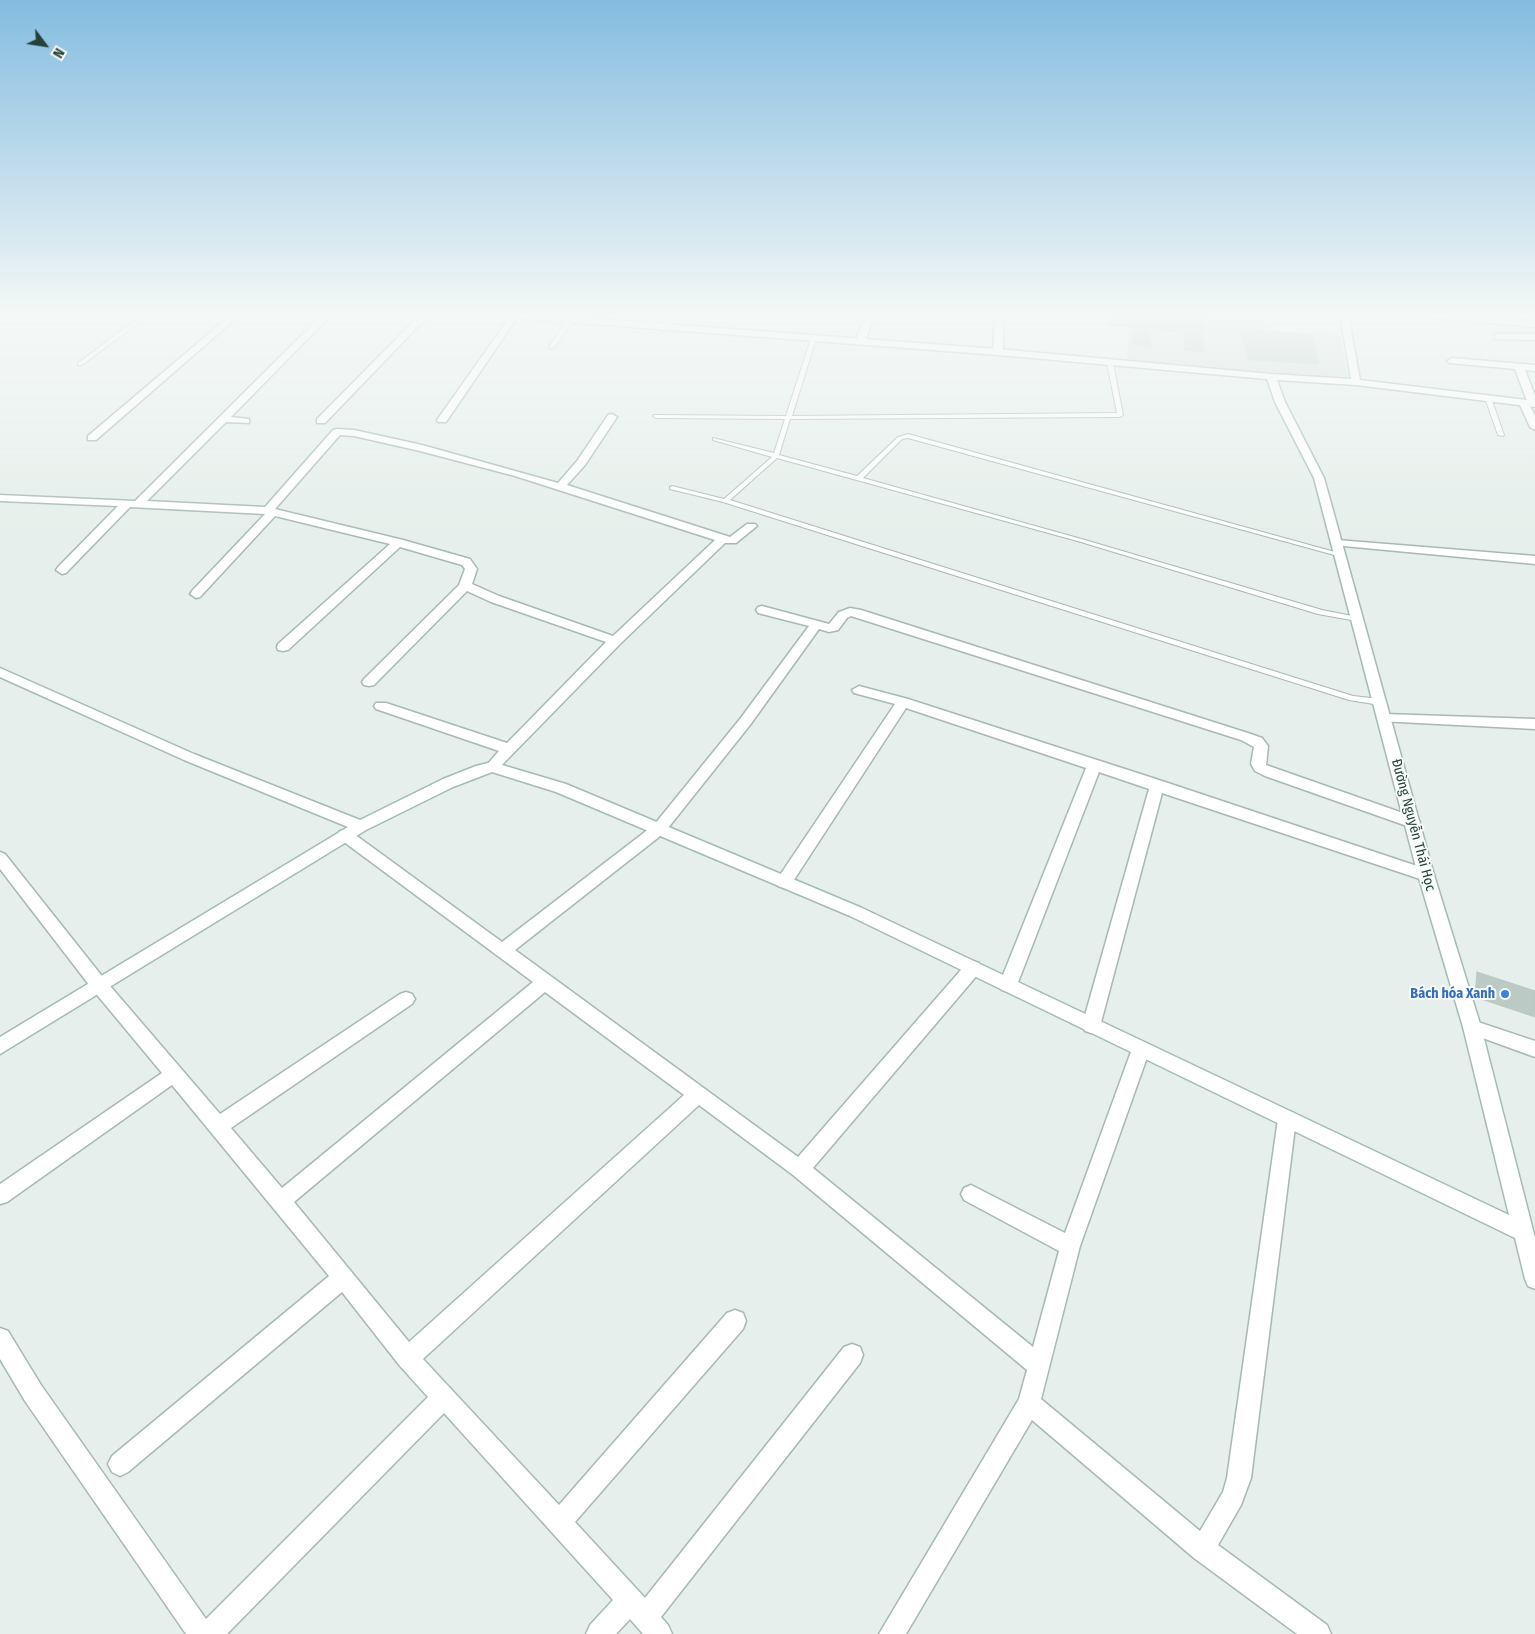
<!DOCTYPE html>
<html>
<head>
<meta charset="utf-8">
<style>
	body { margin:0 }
	#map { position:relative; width:1535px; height:1634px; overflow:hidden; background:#e6efeb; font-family:"Fira Sans Condensed",sans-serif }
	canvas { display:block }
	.north { position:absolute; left:20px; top:20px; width:50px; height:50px; -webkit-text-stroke:4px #f7fbf9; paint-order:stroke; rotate:121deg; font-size:14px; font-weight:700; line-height:20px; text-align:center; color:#24423a }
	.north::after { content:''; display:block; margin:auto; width:18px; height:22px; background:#24423a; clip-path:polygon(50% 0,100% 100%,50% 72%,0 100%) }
</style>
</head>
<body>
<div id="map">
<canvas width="1535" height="1634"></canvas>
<div class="north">N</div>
</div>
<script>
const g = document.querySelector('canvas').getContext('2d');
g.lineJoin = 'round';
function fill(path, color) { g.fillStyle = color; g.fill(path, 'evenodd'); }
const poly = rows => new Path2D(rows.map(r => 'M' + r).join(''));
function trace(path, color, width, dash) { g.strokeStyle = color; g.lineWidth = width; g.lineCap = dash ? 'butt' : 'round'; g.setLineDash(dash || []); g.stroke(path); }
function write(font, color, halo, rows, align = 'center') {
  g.font = font + ' "Fira Sans Condensed",sans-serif'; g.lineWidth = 4; g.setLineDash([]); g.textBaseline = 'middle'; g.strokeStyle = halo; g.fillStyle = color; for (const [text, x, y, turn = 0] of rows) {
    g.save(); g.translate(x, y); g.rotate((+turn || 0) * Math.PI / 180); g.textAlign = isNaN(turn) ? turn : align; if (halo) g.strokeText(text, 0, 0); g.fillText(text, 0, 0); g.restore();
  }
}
const built = poly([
	[1129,314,1262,314,1263,321,1270,323,1275,330,1341,336,1348,378,1269,374,1127,362]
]);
const building = poly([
	[1107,314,1203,314,1205,333,1202,333,1204,352,1185,350,1183,332,1150,329,1151,347,1132,345,1132,327,1107,325,1107,314],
	[1240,329,1312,335,1319,364,1249,360,1240,329],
	[1477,972,1535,991,1535,1017,1475,997,1477,972]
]);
const lane = poly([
	[144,314,150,314,82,365,78,365,78,363,144,314],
	[568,319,573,320,554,348,550,348,549,347,568,319],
	[811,338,816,339,792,416,1117,413,1107,363,1110,361,1113,363,1123,415,1120,417,790,419,779,455,857,476,898,437,908,434,1342,554,1342,556,1338,556,908,438,902,439,863,478,1085,540,1322,610,1357,617,1361,619,1357,621,1318,614,1081,542,777,458,730,500,1353,696,1380,699,1384,702,1380,705,1349,700,723,502,670,489,670,487,672,486,724,499,772,457,713,440,713,438,774,453,785,419,656,418,653,416,654,415,786,416,811,338],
	[1488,396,1491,398,1504,435,1503,436,1498,435,1485,398,1488,396]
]);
const street = poly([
	[232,314,241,314,96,440,88,440,88,436,232,314],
	[323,314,332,314,231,417,249,419,249,423,226,422,147,501,265,507,333,430,337,429,354,430,422,445,558,483,577,461,608,415,612,414,617,417,585,465,567,485,730,537,747,524,755,524,757,526,736,543,725,543,620,644,497,770,487,770,485,767,499,751,376,709,374,706,376,703,386,703,507,743,606,642,491,602,467,591,374,685,369,686,364,685,362,682,364,679,459,585,465,569,462,565,400,547,288,650,283,651,278,650,277,647,278,644,390,544,275,516,200,597,196,598,190,594,192,591,265,514,130,507,66,573,62,574,56,570,58,567,118,506,0,501,0,495,135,501,323,314],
	[340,435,354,436,420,451,515,476,715,540,613,636,499,596,472,584,477,569,470,559,403,540,275,509,340,435],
	[421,314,430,314,325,423,317,423,317,419,421,314],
	[512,314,519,315,446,422,438,422,437,420,512,314],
	[651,314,659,314,650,328,644,328,643,326,651,314],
	[668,314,676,314,667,330,661,330,660,328,668,314],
	[866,314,874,314,865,342,860,345,855,342,866,314],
	[995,314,1003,314,1003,352,998,355,993,352,995,314],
	[1417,314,1448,314,1535,321,1535,327,1421,317,1417,314],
	[1498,334,1535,334,1535,340,1495,339,1495,335,1498,334],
	[1452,358,1535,365,1535,371,1525,370,1535,396,1535,406,1530,406,1535,416,1535,430,1530,427,1519,403,1521,401,1527,401,1515,369,1449,363,1447,361,1452,358],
	[1337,540,1535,556,1535,564,1333,545,1331,543,1333,541,1337,540],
	[762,606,829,624,839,612,850,608,861,610,1251,734,1262,738,1268,746,1266,765,1417,818,1420,822,1417,826,1412,827,1407,826,1265,776,1255,771,1251,764,1254,747,1241,740,851,616,847,618,838,630,829,632,819,629,750,725,664,833,515,950,798,1157,967,963,973,961,979,963,981,968,979,973,813,1168,1033,1347,1059,1251,964,1200,961,1194,964,1188,971,1185,1065,1233,1132,1049,1135,1044,1141,1041,1147,1044,1150,1049,1080,1246,1041,1399,1200,1531,1223,1492,1227,1478,1278,1119,1280,1113,1287,1111,1294,1113,1296,1119,1251,1478,1241,1505,1218,1545,1327,1625,1331,1634,1297,1634,1194,1558,1032,1420,906,1634,879,1634,1019,1399,1027,1370,793,1175,699,1105,423,1359,559,1505,727,1313,735,1310,743,1313,746,1321,743,1329,575,1522,645,1598,844,1347,852,1344,860,1347,863,1355,860,1363,661,1617,668,1625,672,1634,643,1634,630,1619,616,1634,586,1634,590,1625,613,1600,444,1413,227,1634,186,1634,25,1401,0,1359,0,1328,8,1331,41,1385,206,1619,428,1397,400,1366,342,1292,128,1472,120,1476,112,1472,108,1464,112,1456,329,1276,172,1085,7,1202,0,1204,0,1184,162,1073,93,990,0,869,0,852,5,854,105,980,220,1114,400,994,406,992,412,994,415,999,412,1004,231,1128,282,1188,533,982,340,839,337,835,340,831,345,830,350,831,502,942,654,825,740,719,809,626,758,613,756,610,758,607,762,606],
	[545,992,684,1095,409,1342,294,1202,545,992],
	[859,686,908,699,1162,781,1432,871,1434,875,1432,879,1426,881,1162,793,1100,1026,1097,1031,1091,1033,1085,1031,1082,1026,1149,789,1099,772,1017,985,1014,990,1008,992,1002,990,999,985,1086,768,906,708,790,886,784,888,778,886,776,882,778,878,895,704,854,693,852,690,859,686],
	[1384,714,1535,719,1535,729,1379,721,1377,718,1379,715,1384,714],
	[1472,1020,1535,1041,1535,1057,1466,1032,1463,1027,1466,1022,1472,1020]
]);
const secondary = poly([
	[497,314,532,314,998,349,1271,374,1351,379,1340,314,1348,314,1360,380,1535,401,1535,407,1356,385,1277,380,1285,402,1324,478,1434,875,1481,1027,1535,1238,1535,1289,1528,1286,1525,1279,1515,1238,850,916,556,792,492,772,453,787,366,830,0,1054,0,1037,348,827,184,760,0,677,0,668,194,754,360,820,443,779,476,766,492,762,566,784,862,908,1509,1215,1463,1027,1418,875,1314,478,1275,402,1267,379,998,355,501,317,497,314]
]);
const markers = [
	[1505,994,5,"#3f7fe0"]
];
const streetNames = [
	["Đường Nguyễn Thái Học",1413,825,75]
];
const shopNames = [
	["Bách hóa Xanh",1495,994]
];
fill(built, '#d4dfda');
fill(building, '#bbcac4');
trace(building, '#b8c9c2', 1);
trace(lane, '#a8b8b2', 2);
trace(street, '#a8b8b2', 3);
trace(secondary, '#a4bbb3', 3);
fill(lane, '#fff');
fill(street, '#fff');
fill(secondary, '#fff');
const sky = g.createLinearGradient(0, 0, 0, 542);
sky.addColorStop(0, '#84bce0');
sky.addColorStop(0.58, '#f4f8f6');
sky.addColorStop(1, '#f4f8f600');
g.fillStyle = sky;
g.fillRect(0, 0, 1535, 542);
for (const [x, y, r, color] of markers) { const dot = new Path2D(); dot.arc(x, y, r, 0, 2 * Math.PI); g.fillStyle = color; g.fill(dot); trace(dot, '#f7fbf9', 2); }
write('14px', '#24423a', '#f7fbf9', streetNames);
write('bold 14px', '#366cbe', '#f7fbf9', shopNames, 'right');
</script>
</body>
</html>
